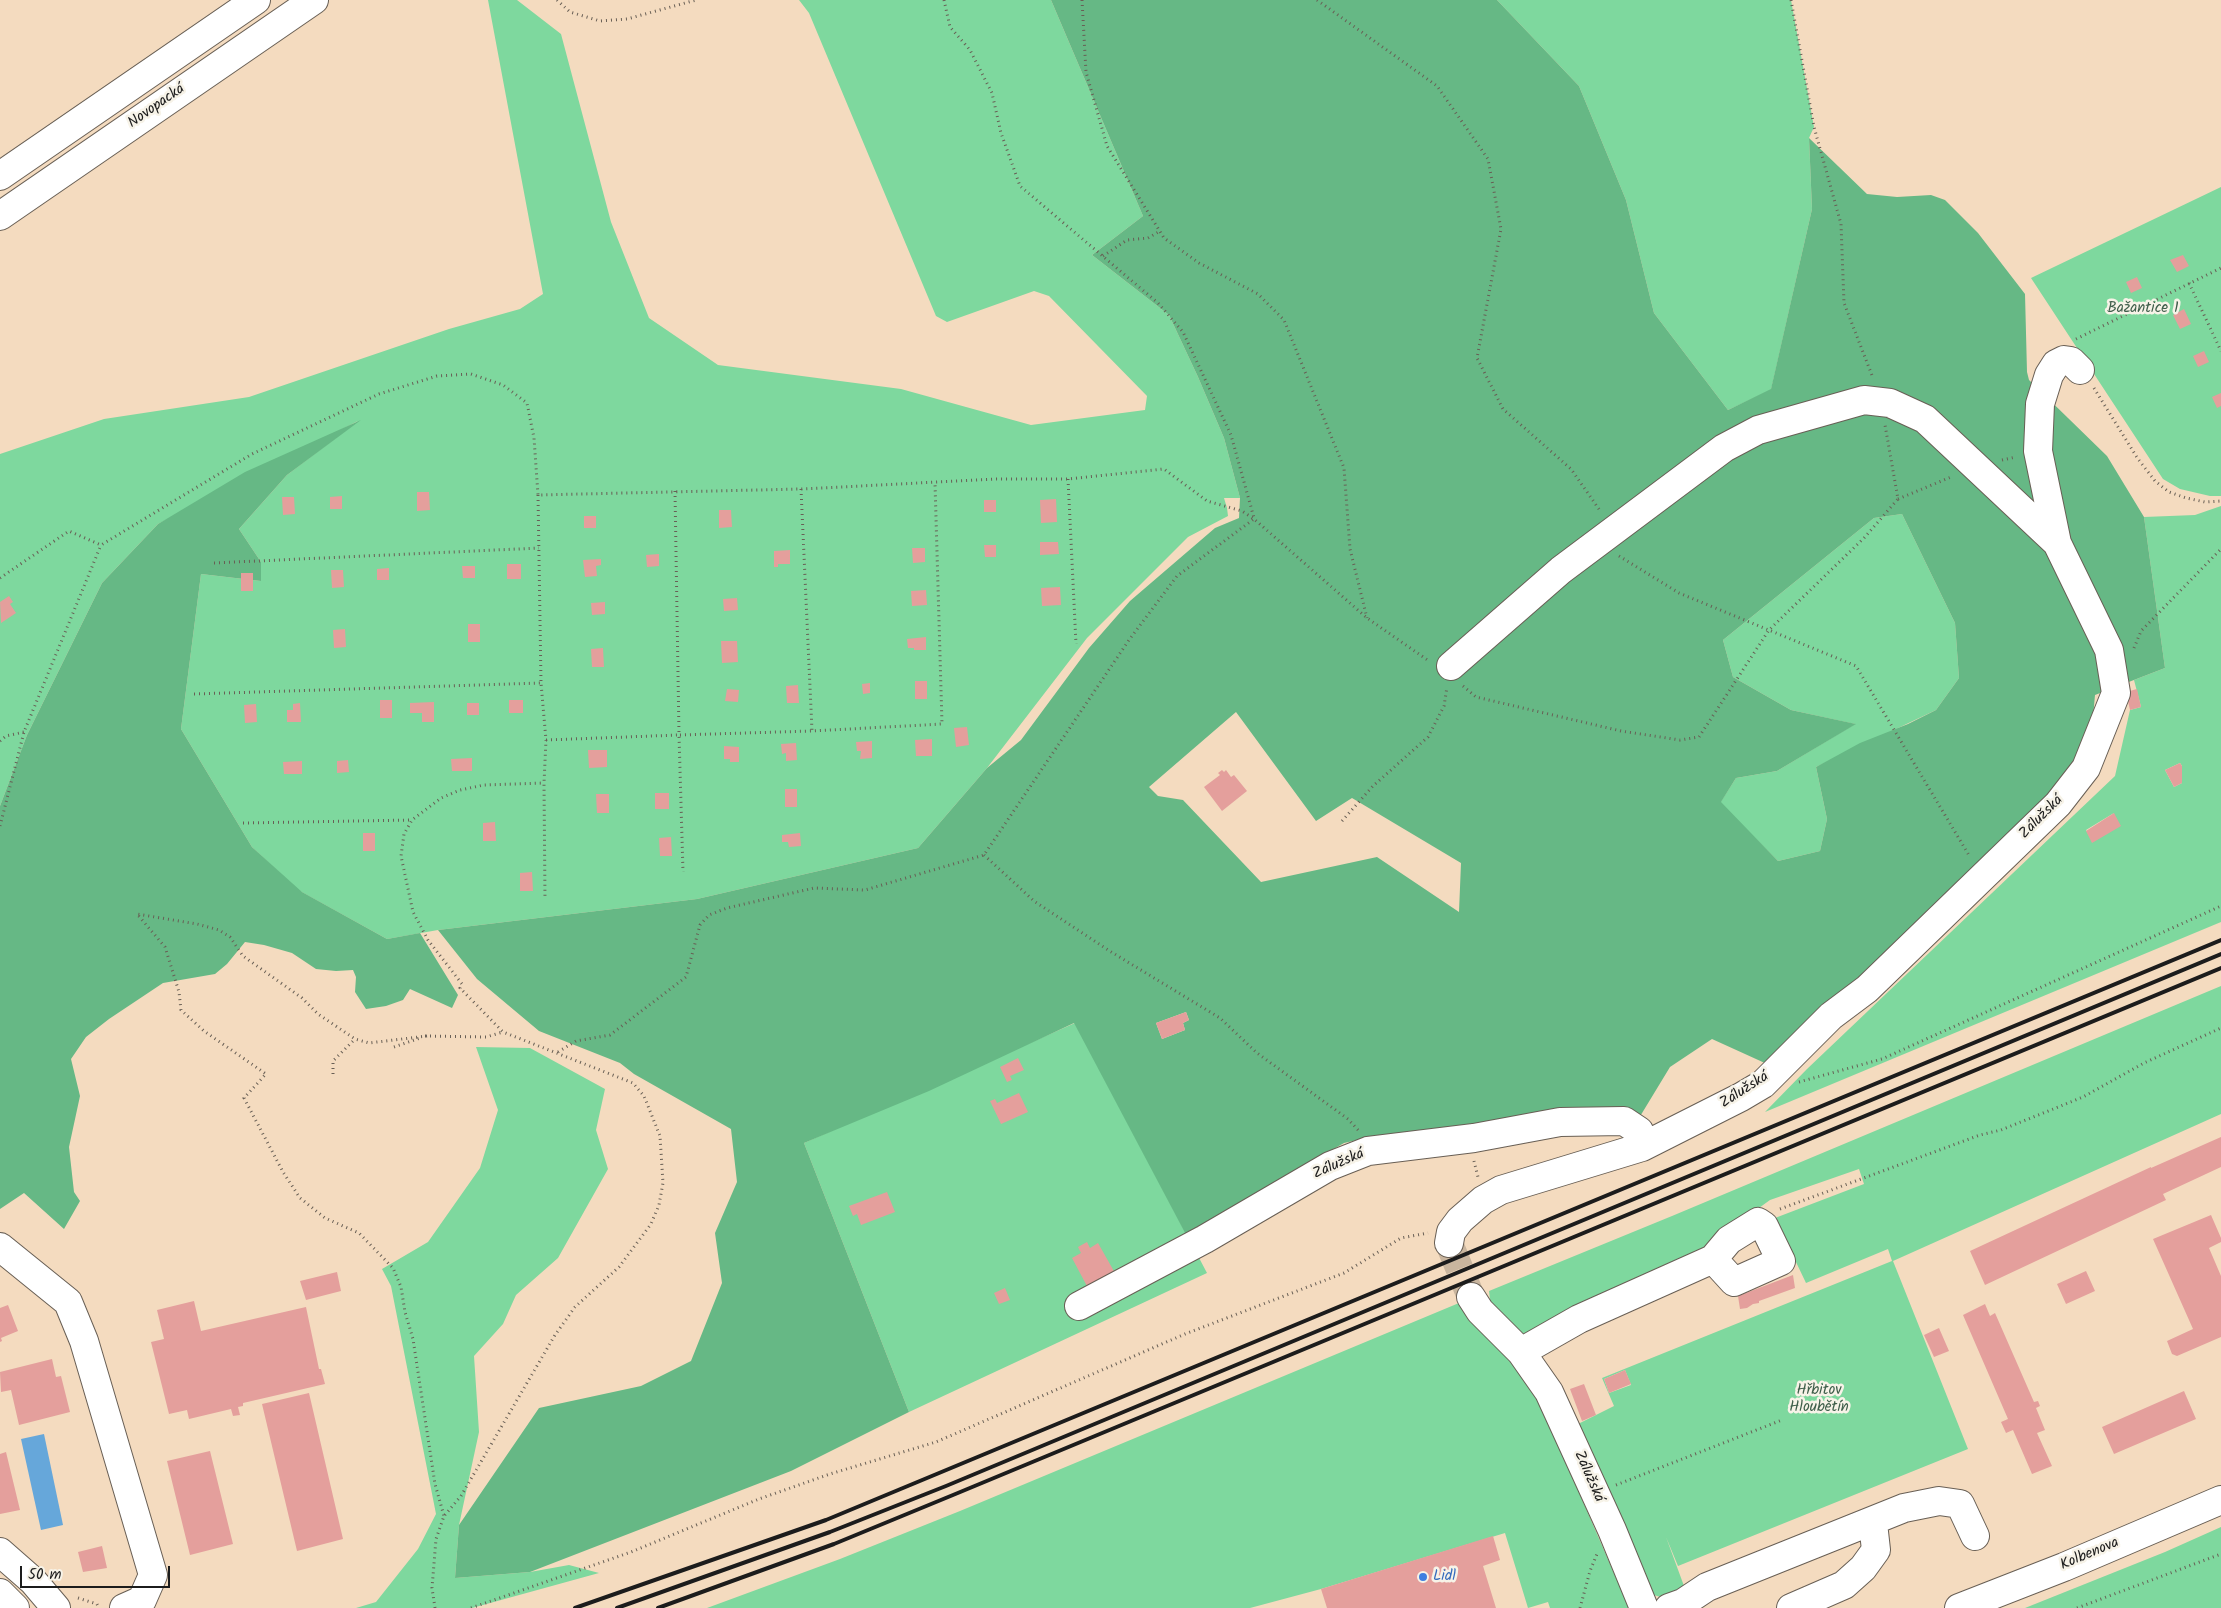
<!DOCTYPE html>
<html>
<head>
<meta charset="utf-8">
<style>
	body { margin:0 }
	#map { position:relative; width:2221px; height:1608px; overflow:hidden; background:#f4dbbf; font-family:Kalam,sans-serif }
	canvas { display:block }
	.scale { position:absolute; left:20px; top:1566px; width:150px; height:22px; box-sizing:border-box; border:2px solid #1c1c1c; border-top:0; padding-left:6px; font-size:15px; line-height:18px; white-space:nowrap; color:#1c1c1c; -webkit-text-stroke:4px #f7f3e8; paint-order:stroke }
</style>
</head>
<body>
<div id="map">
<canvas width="2221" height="1608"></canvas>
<div class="scale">50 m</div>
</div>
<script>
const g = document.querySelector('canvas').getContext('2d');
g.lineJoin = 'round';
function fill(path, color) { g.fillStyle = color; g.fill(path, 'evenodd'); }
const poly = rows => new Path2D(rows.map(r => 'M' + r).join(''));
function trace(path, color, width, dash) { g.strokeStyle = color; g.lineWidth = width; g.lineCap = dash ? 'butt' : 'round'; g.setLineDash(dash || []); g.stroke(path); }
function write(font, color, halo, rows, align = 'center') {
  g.font = font + ' Kalam,sans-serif'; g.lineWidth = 5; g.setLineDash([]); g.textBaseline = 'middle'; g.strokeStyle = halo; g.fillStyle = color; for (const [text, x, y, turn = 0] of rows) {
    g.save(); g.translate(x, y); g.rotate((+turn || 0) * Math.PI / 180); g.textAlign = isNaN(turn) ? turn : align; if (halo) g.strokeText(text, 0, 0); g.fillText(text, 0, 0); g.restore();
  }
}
const green = poly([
	[488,0,517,0,561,34,611,222,649,318,718,365,901,389,1031,425,1145,410,1147,396,1049,296,1034,291,947,322,936,316,809,13,799,0,1051,0,1143,216,1092,255,1169,315,1198,377,1224,438,1240,498,1224,498,1227,508,1228,516,1188,537,1087,638,987,768,918,848,697,899,438,930,387,939,298,890,252,847,181,729,201,574,261,581,261,562,239,529,287,475,358,421,158,524,102,583,27,735,0,806,0,454,104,419,249,397,449,329,520,309,543,294],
	[1497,0,1791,0,1814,127,1809,138,1812,209,1771,390,1728,410,1654,313,1626,200,1579,86],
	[2221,187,2221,496,2210,496,2180,489,2163,479,2031,278],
	[2221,506,2221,922,1765,1112,1807,1069,2115,776,2130,710,2141,707,2134,680,2165,668,2144,517,2195,515],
	[2180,763,2182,766,2182,783,2174,787,2165,770],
	[2114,813,2093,842,2086,830],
	[1902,514,1955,623,1959,678,1936,710,1816,767,1827,819,1820,851,1778,861,1720,803,1736,778,1777,771,1855,724,1791,710,1733,677,1723,640,1874,518],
	[2221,986,2221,1114,1893,1261,1968,1449,1678,1566,1666,1537,1684,1586,1664,1598,1647,1593,1574,1426,1614,1406,1602,1378,1892,1261,1888,1249,1806,1283,1775,1218,1864,1184,1859,1169,1770,1200,1684,1262,1518,1336,1491,1308,1489,1291,1672,1216],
	[1625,1370,1631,1385,1609,1393,1604,1379],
	[1075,1023,1207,1273,909,1412,804,1143],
	[476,1047,530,1048,605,1089,596,1130,608,1169,558,1258,516,1295,503,1324,474,1356,479,1432,459,1525,455,1578,530,1572,569,1565,599,1573,472,1608,356,1608,376,1602,418,1549,436,1514,391,1286,382,1269,428,1242,480,1168,498,1110],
	[1459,1303,1502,1343,1554,1421,1578,1490,1629,1608,1550,1608,1548,1602,1528,1608,1505,1533,1321,1589,1250,1608,707,1608,840,1559,960,1511],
	[2221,1527,2221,1608,2025,1608,2165,1552]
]);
const forest = poly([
	[1051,0,1497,0,1579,86,1626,200,1654,313,1728,410,1771,389,1812,209,1809,138,1867,194,1897,197,1931,195,1945,200,1978,233,2025,294,2027,372,2029,380,2107,456,2144,517,2165,668,2095,695,2090,751,2075,768,1880,960,1767,1064,1712,1039,1670,1067,1636,1123,1366,1138,1344,1143,1248,1198,1192,1246,1074,1023,929,1091,804,1143,909,1412,791,1471,530,1572,455,1578,459,1525,539,1408,641,1386,691,1361,722,1283,715,1233,737,1182,731,1129,634,1074,620,1063,539,1031,477,979,438,930,697,899,918,848,987,768,1021,740,1089,648,1130,601,1215,528,1239,518,1240,498,1224,438,1198,377,1169,315,1092,255,1143,216],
	[1902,514,1955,623,1959,678,1936,710,1908,724,1860,743,1816,767,1827,819,1820,851,1778,861,1721,802,1736,778,1777,771,1856,724,1791,710,1733,677,1723,640,1874,518],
	[1236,712,1316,821,1352,798,1461,863,1459,912,1377,857,1261,882,1183,800,1158,796,1149,787],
	[1186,1012,1189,1020,1183,1023,1185,1030,1162,1039,1156,1023],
	[361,420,287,475,239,529,261,562,261,581,201,574,181,729,252,847,302,892,387,939,420,933,458,995,452,1008,410,989,403,1000,386,1006,366,1009,355,992,356,977,353,970,336,971,316,969,292,953,264,945,245,942,227,964,215,974,163,983,109,1019,86,1037,71,1059,80,1096,69,1147,74,1192,80,1201,64,1229,24,1193,0,1209,0,806,27,735,102,583,158,524,245,472]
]);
const water = poly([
	[44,1434,63,1525,41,1530,21,1439]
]);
const building = poly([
	[2183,255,2189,266,2177,272,2170,260],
	[2137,277,2142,288,2131,293,2126,282],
	[2184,309,2191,324,2180,329,2173,315],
	[2204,351,2209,362,2198,367,2193,356],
	[2221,393,2221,406,2217,408,2212,397],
	[417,492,429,492,430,510,417,511],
	[342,496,342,509,330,509,330,497],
	[282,497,294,497,295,514,283,515],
	[1056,499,1057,522,1041,523,1040,500],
	[984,500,996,500,996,512,984,512],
	[719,510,731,510,732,527,719,528],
	[584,516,596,516,596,528,584,528],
	[1040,542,1058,542,1059,554,1040,555],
	[984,545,996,545,996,557,985,557],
	[912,548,925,548,925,562,913,563],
	[790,550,790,564,778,564,778,567,774,567,774,551],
	[659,554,659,566,647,567,646,555],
	[601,559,601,565,596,566,597,576,585,577,583,560],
	[507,564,521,564,521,579,507,579],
	[462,566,475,566,475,578,463,578],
	[389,568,389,580,377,580,377,569],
	[331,570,343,570,344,587,332,588],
	[241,573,253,573,253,591,241,591],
	[1060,587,1061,605,1042,606,1041,588],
	[926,590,927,605,912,606,911,591],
	[9,596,13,602,10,604,16,613,1,623,0,602],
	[737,598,738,610,724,611,723,599],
	[605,602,605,614,592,615,591,603],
	[468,624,480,624,480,642,468,642],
	[345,629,346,647,334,648,333,630],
	[926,637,926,650,914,650,914,648,908,648,907,639],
	[721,641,737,641,738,662,722,663],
	[603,648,604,667,592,667,591,649],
	[915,681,927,681,927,699,915,699],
	[870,683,870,693,863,694,862,684],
	[798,685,799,703,787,703,786,686],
	[727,689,739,690,738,702,725,701],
	[2137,689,2141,707,2130,710,2126,692],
	[380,700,392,700,392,718,380,718],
	[509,700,523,700,523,713,509,713],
	[434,702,434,722,422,722,422,713,410,713,410,703],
	[300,703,301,722,287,722,287,710,293,710,293,704],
	[467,703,479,703,479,715,467,715],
	[256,704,257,722,245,723,244,705],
	[967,727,969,745,956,747,954,728],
	[932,739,932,756,916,756,915,740],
	[872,741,872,758,860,759,861,751,857,751,856,742],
	[796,743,797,760,786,761,786,753,782,754,781,744],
	[724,746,739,747,739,762,730,762,730,759,724,759],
	[588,750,607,750,607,767,589,768],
	[472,758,472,771,452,771,451,759],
	[348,760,349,772,337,773,337,761],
	[302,761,302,774,284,774,283,762],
	[2180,763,2182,766,2182,783,2174,787,2165,770],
	[1222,770,1224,772,1226,770,1231,777,1234,775,1247,791,1222,811,1204,787,1220,775,1218,773],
	[785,789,797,789,797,807,785,807],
	[655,793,669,793,669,809,655,809],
	[596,794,609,794,609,813,597,813],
	[2114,813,2121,826,2092,843,2086,831],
	[495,822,496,841,483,841,483,823],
	[363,833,375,833,375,851,363,851],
	[800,833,801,846,789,847,788,842,782,842,782,835],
	[671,837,672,856,660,856,659,838],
	[532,872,533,891,520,891,520,873],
	[1186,1012,1189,1020,1183,1023,1185,1030,1162,1039,1156,1023],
	[1018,1058,1024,1070,1010,1076,1012,1080,1007,1082,1000,1067],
	[1019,1093,1028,1112,1001,1124,990,1101,995,1099,997,1103],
	[2221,1137,2221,1167,2163,1194,2166,1200,1985,1285,1970,1251,2151,1167,2151,1168],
	[887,1192,895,1212,861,1225,857,1214,853,1216,849,1206],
	[2211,1215,2221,1238,2221,1242,2209,1248,2221,1276,2221,1337,2177,1356,2172,1354,2167,1341,2193,1329,2153,1239],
	[1087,1242,1090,1248,1098,1243,1115,1273,1088,1288,1072,1258,1081,1253,1078,1247],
	[2086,1271,2095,1291,2066,1304,2057,1284],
	[337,1272,341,1291,306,1300,300,1281],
	[1793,1275,1795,1288,1759,1301,1759,1303,1753,1304,1747,1308,1740,1309,1738,1296],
	[1005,1288,1010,1300,999,1304,994,1293],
	[194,1301,201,1331,306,1307,319,1369,321,1369,325,1384,243,1403,243,1406,238,1407,240,1415,233,1416,231,1409,189,1419,187,1410,169,1414,151,1342,164,1339,157,1310],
	[1985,1304,1990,1316,1995,1313,2034,1402,2038,1401,2040,1406,2036,1408,2045,1430,2037,1433,2052,1466,2032,1474,2013,1430,2006,1433,2001,1422,2008,1419,1963,1315],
	[8,1305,18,1331,1,1338,2,1341,0,1342,0,1308],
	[1939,1328,1949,1351,1934,1357,1924,1335],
	[52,1359,56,1377,61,1376,70,1412,19,1425,11,1390,1,1392,0,1372],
	[1625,1370,1631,1384,1609,1393,1604,1379],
	[1584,1384,1596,1415,1582,1421,1570,1389],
	[2184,1391,2196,1419,2114,1454,2102,1427],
	[309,1393,343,1539,297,1551,262,1404],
	[210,1451,233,1544,190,1555,167,1461],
	[6,1452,20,1510,0,1514,0,1454],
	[1493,1536,1500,1560,1483,1566,1496,1608,1327,1608,1321,1589],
	[102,1546,107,1568,83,1572,78,1552]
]);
const minorTunnel = poly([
	[1449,1243,1471,1297]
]);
const path = poly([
	[557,0,570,12,600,21,627,19,696,0],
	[944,0,950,27,970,50,992,93,1001,133,1020,186,1158,303,1183,332,1231,435,1254,518],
	[1082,0,1086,72,1107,146,1164,238,1199,263,1258,294,1284,320,1344,468,1350,549,1367,618],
	[1317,0,1437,86,1488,159,1501,229,1477,358,1503,409,1571,469,1601,512],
	[1791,0,1814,127,1841,224,1844,303,1873,378],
	[1103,256,1127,240,1148,238,1160,231],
	[2189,283,2221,351],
	[2076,339,2221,268],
	[2094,388,2138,459,2155,481,2169,492,2186,498,2205,502,2221,501],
	[2002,460,2016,457],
	[1068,479,1076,644],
	[801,489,812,731],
	[675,491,679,735,812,731,942,724,935,483],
	[538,495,541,683,546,740,544,783,545,899],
	[1898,499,1951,477],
	[1619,556,1679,593,1856,666,1970,857],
	[214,563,539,548],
	[0,578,69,531,101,545,252,454,379,394,437,376,471,374,503,385,527,403,534,438,538,495,801,489,997,479,1068,479,1164,469,1207,501,1242,511,1254,519,1367,618,1429,661],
	[2134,648,2141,631,2221,549],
	[1463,686,1476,697,1621,731,1680,740,1699,737,1769,630,1864,538,1898,499,1885,425],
	[194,694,541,683],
	[546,740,679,735,683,872],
	[0,741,6,736,24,732],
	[1342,821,1373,786,1428,737,1444,706,1447,687],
	[243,823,411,820],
	[0,826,24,732,101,545],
	[984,855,1034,901,1108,950,1220,1018,1257,1053,1348,1119,1359,1131],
	[425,1036,486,1037,503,1032],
	[427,1036,369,1043,355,1039,318,1014,302,998,243,956,230,937,219,930,197,924,137,914,165,947,179,992,181,1010,204,1031,266,1074,244,1098,283,1172,300,1198,325,1218,359,1233,393,1268,401,1287,405,1312,413,1339,435,1484,444,1516],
	[394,1047,420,1038],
	[558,1052,576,1041,610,1035,686,977,700,925,709,915,727,908,814,888,865,890,984,855,1129,640,1177,576,1254,519],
	[333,1074,333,1061,355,1039],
	[1799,1082,1882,1059,2221,906],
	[1474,1161,1478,1177],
	[1780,1209,1980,1135,2001,1130,2083,1097,2144,1063,2221,1028],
	[1616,1485,1782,1420],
	[78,1598,97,1604,99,1608],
	[435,1608,432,1588,436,1539,444,1516,461,1496,555,1335,575,1307,619,1267,651,1224,659,1205,663,1183,660,1136,644,1096,633,1083,503,1032,460,988,462,984,428,940,413,912,401,856,404,834,412,820,441,798,460,790,484,785,544,783],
	[471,1608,631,1552,759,1499,830,1474,936,1442,1185,1334,1344,1273,1401,1238,1428,1233],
	[1580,1608,1590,1571,1597,1554],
	[2077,1608,2221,1554]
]);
const minor = poly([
	[1451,666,1561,570,1724,448,1758,430,1864,400,1890,403,1925,419,2057,543],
	[1449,1243,1451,1232,1460,1220,1483,1200,1501,1190,1642,1147,1741,1097,1763,1084,1831,1016,1867,989,2058,804,2086,768,2116,693,2109,650,2057,543,2038,451,2040,404,2049,375,2056,364,2064,360,2071,361,2080,370],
	[0,1247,68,1302,84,1341,153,1575,142,1600,124,1608],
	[1471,1297,1480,1311,1521,1352,1549,1392,1612,1530,1644,1608],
	[1079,1306,1205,1239,1330,1166,1368,1151,1474,1138,1560,1122,1624,1121,1639,1131,1642,1147],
	[1521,1352,1579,1319,1713,1259,1734,1282,1781,1261,1764,1226,1758,1222,1729,1240,1713,1259],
	[1669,1608,1683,1603,1707,1587,1904,1508,1939,1501,1960,1504,1975,1536],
	[1791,1608,1844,1585,1863,1568,1876,1550,1874,1532,1869,1523]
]);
const major = poly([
	[0,1552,33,1581,56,1608],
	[0,1593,15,1608],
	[1959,1608,2064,1567,2221,1500]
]);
const highway = poly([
	[0,176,256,0],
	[0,216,314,0]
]);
const rail = poly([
	[575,1608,826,1520,2221,940],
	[617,1608,830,1532,946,1486,2221,954],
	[658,1608,834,1544,953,1495,2221,968]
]);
const markers = [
	[1423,1577,5,"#3f7fe0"]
];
const streetNames = [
	["Novopacká",157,107,-35],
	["Zálužská",2042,818,-45],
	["Zálužská",1745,1091,-33],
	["Zálužská",1339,1165,-24],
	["Zálužská",1588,1477,66],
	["Kolbenova",2090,1555,-23]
];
const parkNames = [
	["Bažantice 1",2143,309],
	["Hřbitov",1819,1391],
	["Hloubětín",1819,1408]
];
const shopNames = [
	["Lidl",1433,1577]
];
fill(green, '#7ed89e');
fill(forest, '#66b885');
fill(water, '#66a7da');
fill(building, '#e49f9c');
trace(minorTunnel, '#c9b59e', 28, [28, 14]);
trace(minor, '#685f55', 30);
trace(major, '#685f55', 30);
trace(highway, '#685f55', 30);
trace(path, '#685f55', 3, [1, 4]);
trace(minor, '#fff', 28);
trace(major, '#fff', 28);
trace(highway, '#fff', 28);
trace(rail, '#1c1c1c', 4);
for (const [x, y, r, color] of markers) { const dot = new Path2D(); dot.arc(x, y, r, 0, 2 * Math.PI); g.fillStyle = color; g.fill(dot); trace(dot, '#f7f3e8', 2); }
write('15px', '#1c1c1c', '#f7f3e8', streetNames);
write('15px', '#3e5e4a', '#f7f3e8', parkNames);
write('15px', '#366cbe', '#f7f3e8', shopNames, 'left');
</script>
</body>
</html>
